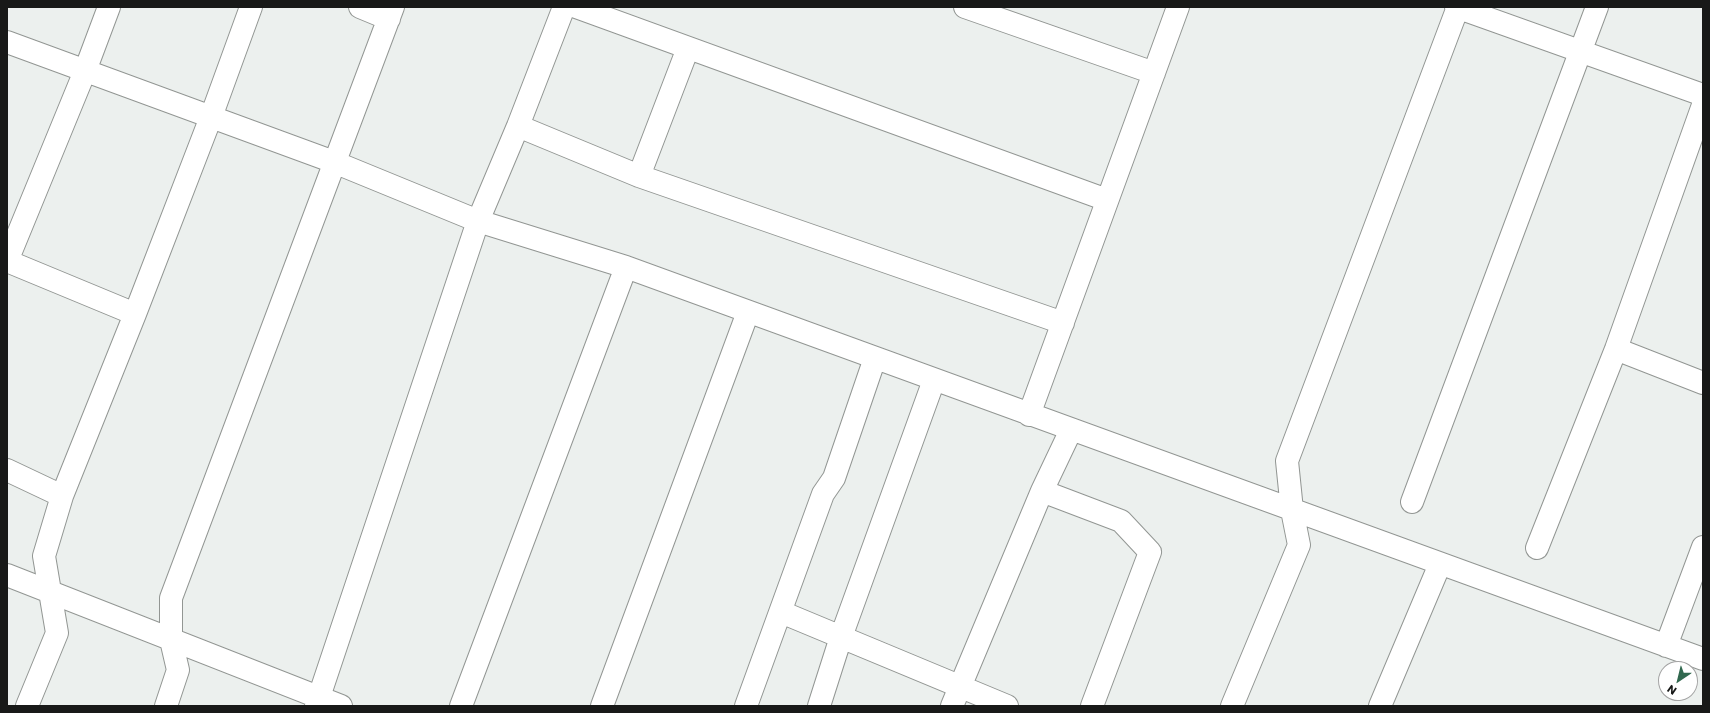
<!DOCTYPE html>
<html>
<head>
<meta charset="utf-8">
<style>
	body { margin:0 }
	#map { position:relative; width:1710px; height:713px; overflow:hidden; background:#ecf0ee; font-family:Poppins,sans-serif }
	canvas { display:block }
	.frame { position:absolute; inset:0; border:8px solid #181918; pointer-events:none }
	.north { position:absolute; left:1658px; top:661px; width:40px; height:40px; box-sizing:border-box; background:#fff; border:1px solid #a3a3a3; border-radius:50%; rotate:215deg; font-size:11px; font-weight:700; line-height:16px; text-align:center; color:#181918 }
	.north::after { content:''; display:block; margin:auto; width:14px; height:18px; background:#31684f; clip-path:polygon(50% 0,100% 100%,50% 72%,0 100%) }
</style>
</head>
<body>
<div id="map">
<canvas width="1710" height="713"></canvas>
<div class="frame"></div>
<div class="north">N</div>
</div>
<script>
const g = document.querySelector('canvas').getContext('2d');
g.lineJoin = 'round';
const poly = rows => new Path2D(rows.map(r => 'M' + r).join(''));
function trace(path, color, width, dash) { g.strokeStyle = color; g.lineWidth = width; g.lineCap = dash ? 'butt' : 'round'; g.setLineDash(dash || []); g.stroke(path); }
const minor = poly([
	[360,7,389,19],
	[576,7,1107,200],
	[965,7,1154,73],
	[1456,7,1703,95],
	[7,42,334,162,478,221,626,267,1703,659],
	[518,126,639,176,1063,323],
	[639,176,688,48],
	[7,261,85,71,109,7],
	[7,261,135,314],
	[1616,349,1703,383],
	[1029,415,1178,7],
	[7,470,62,496],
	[1042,491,1121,521,1150,552,1092,706],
	[1412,502,1597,7],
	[1537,548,1616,349,1703,105],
	[7,575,341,706],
	[781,612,1007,706],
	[1666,646,1703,547],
	[27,706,57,633,44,556,62,496,135,314,211,117,251,7],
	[166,706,178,670,171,640,171,598,393,7],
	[316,706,478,221,518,126,564,7],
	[461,706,626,267],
	[602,706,748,312],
	[746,706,823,494,834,478,875,358],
	[819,706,841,637,934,380],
	[952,706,1042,491,1071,430],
	[1232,706,1299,545,1292,510,1287,461,1458,7],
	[1380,706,1440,564]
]);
trace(minor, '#929693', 24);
trace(minor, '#fff', 22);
</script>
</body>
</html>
